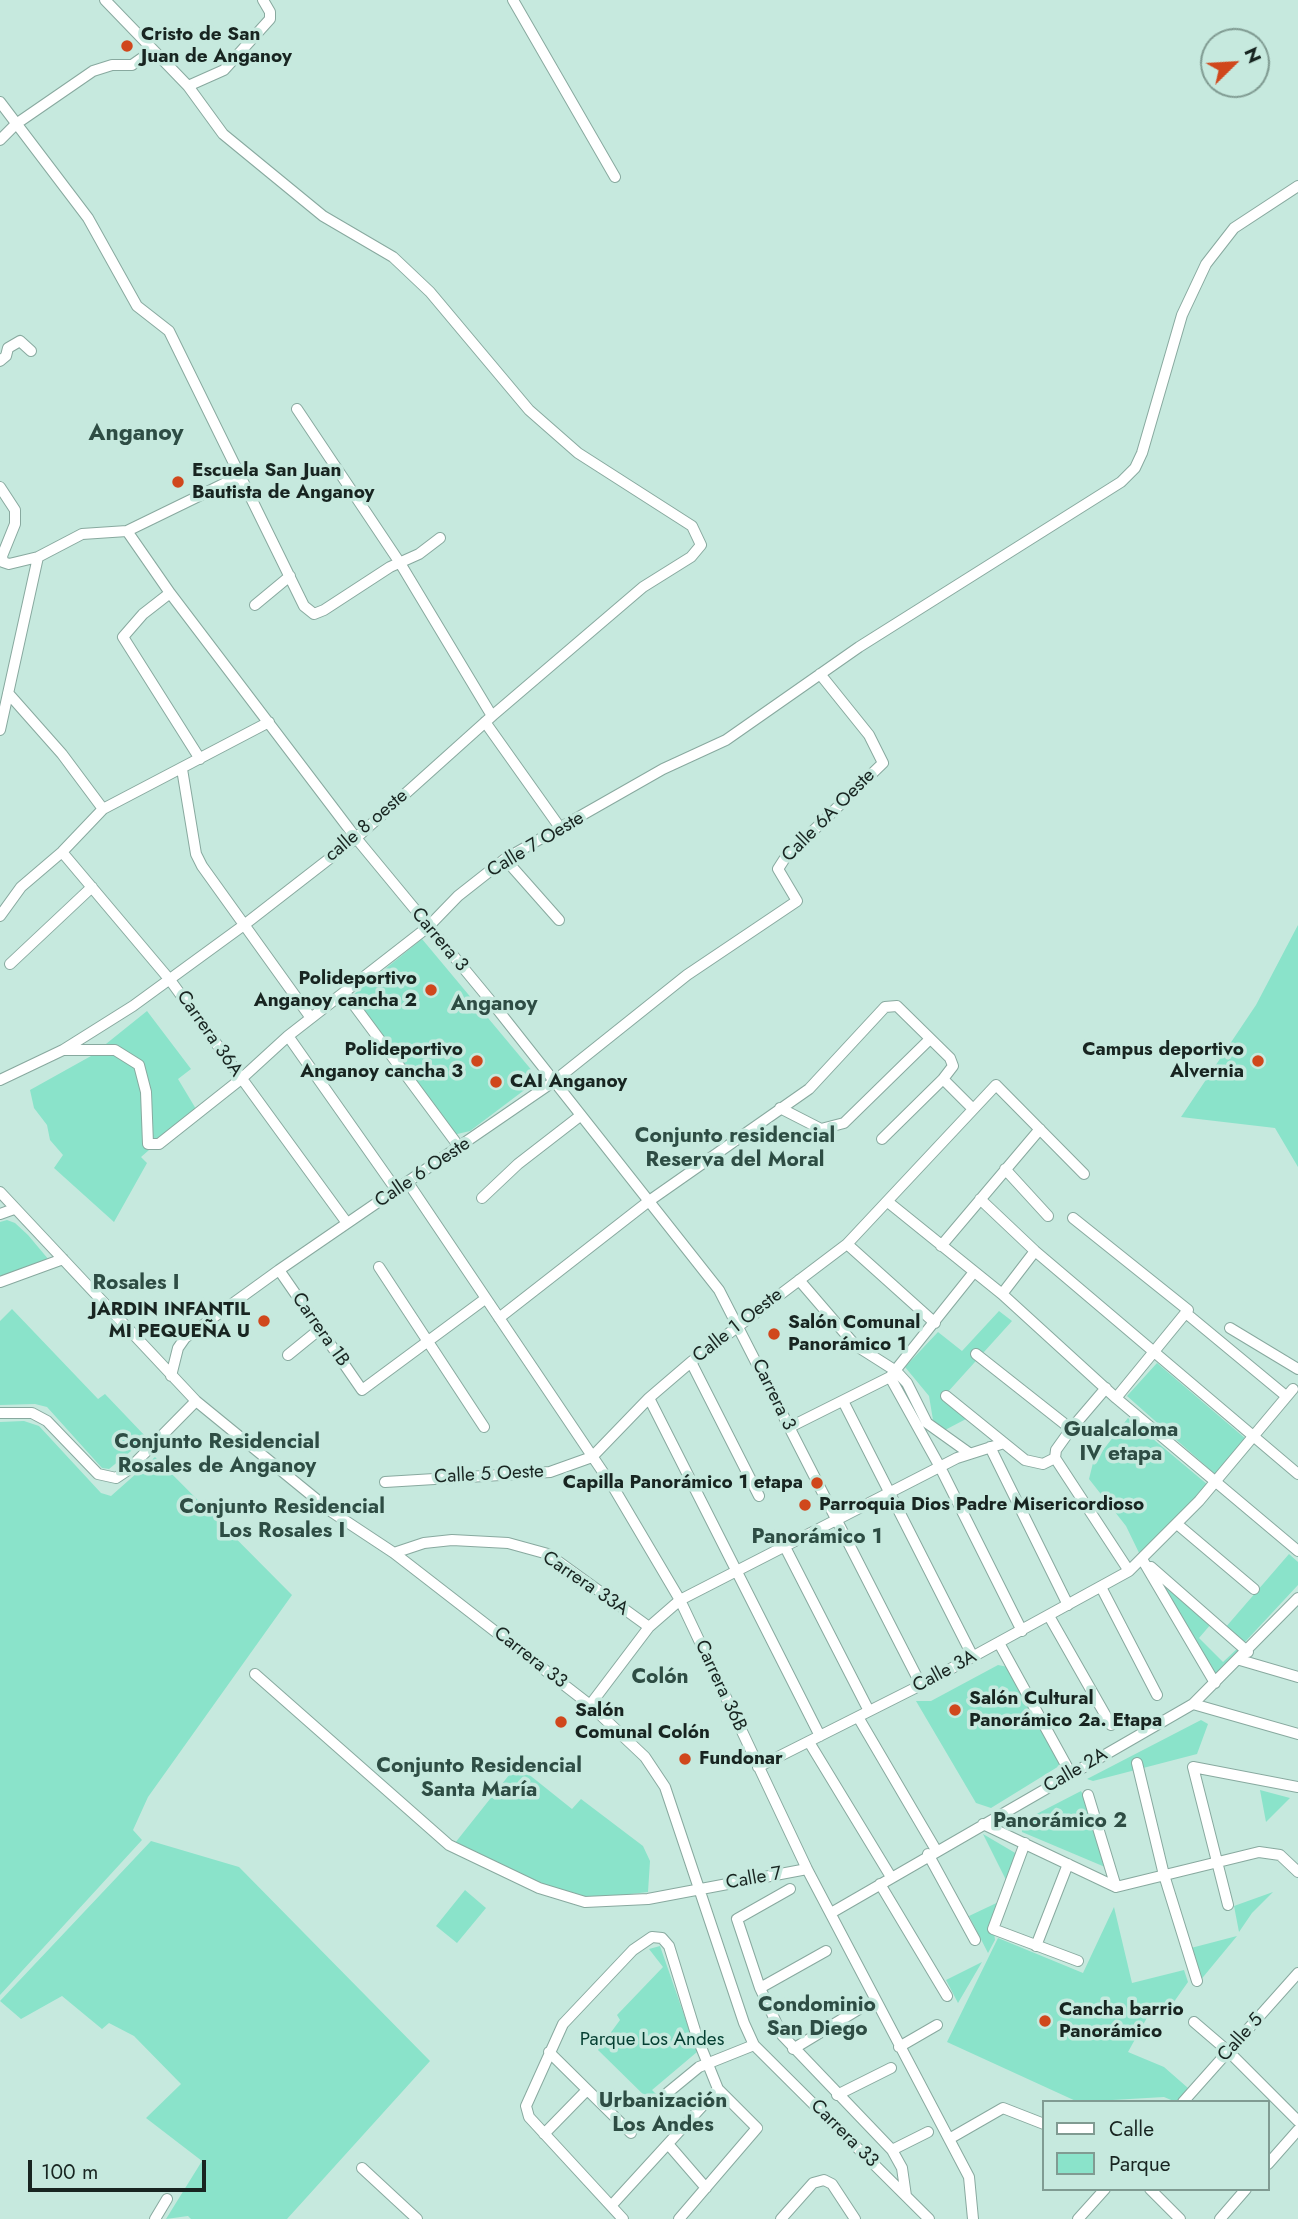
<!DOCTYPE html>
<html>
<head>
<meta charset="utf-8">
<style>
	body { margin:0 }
	#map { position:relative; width:1298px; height:2219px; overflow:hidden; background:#c6e9de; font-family:Jost,sans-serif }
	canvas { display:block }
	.legend { position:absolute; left:1042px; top:2100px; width:228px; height:91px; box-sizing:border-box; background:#c6e9de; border:2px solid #809b92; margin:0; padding:9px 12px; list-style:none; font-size:21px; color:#182521 }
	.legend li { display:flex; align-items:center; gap:14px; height:35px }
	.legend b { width:35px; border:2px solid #809b92 }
	.north { position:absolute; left:1200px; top:28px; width:70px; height:70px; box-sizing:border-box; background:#c6e9de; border:2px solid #809b92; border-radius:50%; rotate:66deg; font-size:19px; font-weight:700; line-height:28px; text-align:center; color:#182521 }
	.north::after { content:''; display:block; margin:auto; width:24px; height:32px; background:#d0471c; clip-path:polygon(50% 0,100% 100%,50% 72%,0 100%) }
	.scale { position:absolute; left:28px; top:2160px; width:178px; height:32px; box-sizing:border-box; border:4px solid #182521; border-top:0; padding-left:9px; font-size:21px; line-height:24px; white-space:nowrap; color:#182521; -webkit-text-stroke:5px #c6e9de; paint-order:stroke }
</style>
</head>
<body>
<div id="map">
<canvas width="1298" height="2219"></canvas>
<ul class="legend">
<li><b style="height:9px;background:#fff"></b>Calle</li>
<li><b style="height:19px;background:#8ae3ca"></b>Parque</li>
</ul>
<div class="north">N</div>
<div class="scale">100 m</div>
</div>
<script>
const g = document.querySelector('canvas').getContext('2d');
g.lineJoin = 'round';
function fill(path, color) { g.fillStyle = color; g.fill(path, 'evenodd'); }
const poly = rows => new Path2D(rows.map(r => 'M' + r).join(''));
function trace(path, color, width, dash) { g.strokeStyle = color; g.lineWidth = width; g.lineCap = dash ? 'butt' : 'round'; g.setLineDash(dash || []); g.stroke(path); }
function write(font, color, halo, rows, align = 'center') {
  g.font = font + ' Jost,sans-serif'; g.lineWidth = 7; g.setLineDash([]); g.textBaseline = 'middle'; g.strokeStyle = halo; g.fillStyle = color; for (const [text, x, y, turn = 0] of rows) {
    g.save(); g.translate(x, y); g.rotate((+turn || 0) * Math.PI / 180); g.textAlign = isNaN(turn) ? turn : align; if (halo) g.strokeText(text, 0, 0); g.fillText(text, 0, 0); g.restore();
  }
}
const green = poly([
	[1298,925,1298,1167,1275,1128,1181,1117,1256,1005],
	[422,939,539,1079,470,1131,453,1135,353,995],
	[147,1011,191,1069,178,1079,196,1109,141,1157,147,1163,114,1222,54,1168,63,1155,50,1140,47,1125,34,1108,30,1090,91,1056],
	[7,1220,15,1223,28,1235,49,1260,0,1280,0,1222],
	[12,1309,98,1399,105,1394,147,1438,109,1469,102,1468,47,1407,35,1404,0,1405,0,1321],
	[999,1311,1012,1321,946,1394,945,1400,966,1419,945,1430,933,1420,929,1396,905,1367,938,1332,962,1351],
	[1157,1363,1246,1439,1216,1475,1127,1396],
	[1128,1418,1208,1485,1142,1559,1126,1526,1089,1479,1093,1463],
	[24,1421,39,1426,101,1493,111,1496,155,1457,292,1595,148,1797,133,1830,142,1840,0,1995,0,1422],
	[1289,1554,1298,1562,1298,1585,1244,1643,1225,1628],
	[1155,1576,1211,1624,1199,1638,1223,1662,1238,1648,1245,1651,1216,1680],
	[998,1665,1008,1667,1064,1763,991,1808,976,1803,916,1701,931,1701],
	[1201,1720,1208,1724,1197,1754,1093,1781,1087,1779],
	[517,1765,572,1809,581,1799,643,1846,650,1861,648,1892,587,1899,542,1885,455,1843],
	[1260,1790,1290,1798,1266,1822],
	[1081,1791,1091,1810,1105,1867,1022,1832,1021,1822],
	[983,1834,1022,1857,1010,1888],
	[151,1841,239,1867,430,2061,287,2219,191,2219,188,2216,166,2219,202,2161,146,2118,181,2084,134,2036,109,2023,102,2029,62,1996,21,2019,0,2001],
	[465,1890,486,1908,457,1943,436,1926],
	[1273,1892,1252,1913,1239,1932,1234,1906],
	[1007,1898,994,1932,995,1940,988,1953,969,1916],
	[1114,1907,1132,1983,1184,1970,1188,1982,1171,2006,1154,2005,1128,2052,1164,2067,1188,2088,1176,2102,1164,2097,1078,2102,947,2042,998,1938,1083,1973],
	[1237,1936,1199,1982,1191,1948],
	[660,1946,697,2052,652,2090,660,2098,654,2105,598,2050,620,2020,617,2015,663,1967,649,1949],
	[982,1962,958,2003,946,1980]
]);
const street = poly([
	[513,0,615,177],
	[188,86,224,70,270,19,270,12,263,0],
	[0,102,88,218,137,306,169,331,304,606,314,614,324,610,390,567,419,554,440,538],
	[0,140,16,124,93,71,112,65,132,65,152,51],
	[0,361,6,356,8,348,20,341,31,351],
	[297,409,400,563,492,716],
	[0,487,15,510,15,524,2,556,3,562,9,564,38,557],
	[127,531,170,593,356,838,494,1005,719,1290,921,1685],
	[170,593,143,614,123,637,200,759],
	[255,605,290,576],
	[8,693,62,754,103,809],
	[485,722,561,829],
	[0,730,38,557,82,534,127,531,242,475],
	[182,769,196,854,202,866,311,1018],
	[62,852,170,980,347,1223],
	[505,859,559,920],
	[0,916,21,887,62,852,103,809,269,722],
	[10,964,92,887],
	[345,993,460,1148],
	[288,1036,397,1191],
	[63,1050,115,1050,139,1065,146,1092,148,1144,159,1144,241,1079,288,1036,428,927,458,896,505,859,663,769,726,740,859,647,1121,482,1135,468,1142,453,1182,315,1206,264,1234,228,1298,186],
	[0,1080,63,1050,133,1006,244,925,356,838,492,716,643,587,691,557,701,545,692,526,578,453,529,410,430,292,393,257,323,216,223,134,188,86,105,0],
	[780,1108,821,1129,844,1123,930,1039],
	[882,1139,943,1079],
	[1005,1169,1048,1216],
	[409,1184,615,1490,680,1600,807,1869,969,2177,973,2219],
	[0,1192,196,1401,332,1512,394,1553,590,1705,645,1757,665,1787,744,2023,754,2045,929,2219],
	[482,1198,518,1164,580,1116],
	[980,1199,1035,1251,1298,1474],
	[888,1202,1002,1294,1116,1398,1298,1551],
	[0,1214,14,1209],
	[1073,1218,1188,1310,1116,1398],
	[847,1244,935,1323],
	[941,1246,1040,1129],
	[379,1267,484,1427],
	[279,1270,362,1390,485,1299],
	[799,1280,855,1345,896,1371,907,1383,927,1423,969,1453],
	[0,1282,63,1259],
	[1002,1294,1035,1251],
	[1187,1314,1286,1396],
	[499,1318,649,1201,809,1089,885,1007,897,1006,950,1058,953,1066,943,1079,972,1108],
	[1230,1328,1298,1369],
	[976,1354,1071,1429],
	[288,1355,320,1329],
	[691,1362,759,1496],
	[171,1376,178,1348,185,1338,279,1270,553,1082,687,975,797,901,778,869,785,858,883,763,869,735,820,674],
	[890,1377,940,1467,1022,1631],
	[946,1396,1025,1460,1043,1464,1055,1458],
	[649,1398,820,1736],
	[843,1401,973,1657],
	[0,1413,32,1413,47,1421,98,1474,116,1478,128,1470,196,1401],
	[790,1427,890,1377,974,1272],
	[990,1447,1068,1605],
	[1055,1458,1129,1571],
	[1055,1458,1056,1450,1071,1429,1106,1388],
	[385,1482,550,1472,592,1457,649,1398,691,1362,847,1244,996,1085,1084,1174],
	[1177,1524,1254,1589],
	[785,1547,869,1711],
	[394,1553,424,1543,452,1540,508,1543,548,1554,649,1627],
	[1142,1559,1215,1683],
	[1151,1567,1248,1652],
	[1101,1587,1157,1695],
	[1049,1616,1111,1725],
	[999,1643,1071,1774],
	[1240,1660,1298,1677],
	[255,1674,449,1845,539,1888,585,1902,648,1899,807,1869],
	[1193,1704,1298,1734],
	[590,1705,649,1627,680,1600,957,1458,1004,1443],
	[858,1717,936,1850],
	[809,1742,891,1877],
	[1137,1763,1164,1875,1197,1981],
	[758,1767,921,1685,1129,1571,1199,1501,1293,1389],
	[1088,1795,1116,1887],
	[983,1824,1116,1887,1259,1852,1280,1855,1298,1872],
	[1025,1843,993,1929,1078,1961],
	[928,1854,975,1940],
	[880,1884,947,1996],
	[790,1889,737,1919,760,1988,782,2035,892,2150,902,2168,906,2196],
	[1228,1905,1193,1767,1298,1787],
	[831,1913,1193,1704,1298,1598],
	[1036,1946,1068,1864],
	[760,1988,826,1951],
	[1194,2022,1229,2052,1298,2121],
	[899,2047,937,2025],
	[793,2049,859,2009],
	[549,2052,631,2133],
	[837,2095,891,2068],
	[660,2099,699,2067,754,2045],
	[1183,2102,1298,1973],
	[544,2134,587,2090],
	[949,2139,1003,2108,1044,2124],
	[668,2144,706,2188],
	[892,2150,928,2132],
	[1268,2164,1298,2130],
	[362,2168,417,2219],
	[1150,2189,1180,2219],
	[611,2206,718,2089],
	[155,2219,167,2199],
	[623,2219,529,2117,526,2106,563,2024,633,1950,652,1937,662,1938,669,1946,697,2037,718,2089,757,2128,679,2219],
	[781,2219,813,2183,824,2180,832,2184,855,2219],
	[1078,2219,1105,2189],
	[1220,2219,1246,2189]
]);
const markers = [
	[127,46,7,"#d0471c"],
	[178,482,7,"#d0471c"],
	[431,990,7,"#d0471c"],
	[477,1061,7,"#d0471c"],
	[1258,1061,7,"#d0471c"],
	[496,1082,7,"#d0471c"],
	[264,1321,7,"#d0471c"],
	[774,1334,7,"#d0471c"],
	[817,1483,7,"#d0471c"],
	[805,1505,7,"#d0471c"],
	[955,1710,7,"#d0471c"],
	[561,1722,7,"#d0471c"],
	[685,1759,7,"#d0471c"],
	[1045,2021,7,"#d0471c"]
];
const poiNames = [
	["Cristo de San",141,35],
	["Juan de Anganoy",141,57],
	["Escuela San Juan",192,471],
	["Bautista de Anganoy",192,493],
	["Polideportivo",417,979,"right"],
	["Anganoy cancha 2",417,1001,"right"],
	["Polideportivo",463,1050,"right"],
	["Anganoy cancha 3",463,1072,"right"],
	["Campus deportivo",1244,1050,"right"],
	["Alvernia",1244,1072,"right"],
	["CAI Anganoy",510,1082],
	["JARDIN INFANTIL",250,1310,"right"],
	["MI PEQUEÑA U",250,1332,"right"],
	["Salón Comunal",788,1323],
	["Panorámico 1",788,1345],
	["Capilla Panorámico 1 etapa",803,1483,"right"],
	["Parroquia Dios Padre Misericordioso",819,1505],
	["Salón Cultural",969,1699],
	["Panorámico 2a. Etapa",969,1721],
	["Salón",575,1711],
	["Comunal Colón",575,1733],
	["Fundonar",699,1759],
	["Cancha barrio",1059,2010],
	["Panorámico",1059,2032]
];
const streetNames = [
	["Calle 6A Oeste",829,816,-45],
	["calle 8 oeste",367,826,-40],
	["Calle 7 Oeste",536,845,-31],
	["Carrera 3",439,940,50],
	["Carrera 36A",209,1034,55],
	["Calle 6 Oeste",423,1173,-34],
	["Calle 1 Oeste",738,1326,-38],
	["Carrera 1B",320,1330,55],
	["Carrera 3",773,1395,64],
	["Calle 5 Oeste",489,1475,-3],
	["Carrera 33A",585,1584,34],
	["Carrera 33",530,1658,38],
	["Calle 3A",945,1672,-28],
	["Carrera 36B",720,1686,65],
	["Calle 2A",1076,1771,-30],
	["Calle 7",754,1879,-10],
	["Calle 5",1241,2038,-48],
	["Carrera 33",844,2134,45]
];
const parkNames = [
	["Parque Los Andes",652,2040]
];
const neighbourhoodNames = [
	["Anganoy",494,1005],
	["Conjunto residencial",735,1137],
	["Reserva del Moral",735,1161],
	["Rosales I",136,1284],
	["Gualcaloma",1121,1431],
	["IV etapa",1121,1455],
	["Conjunto Residencial",217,1443],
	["Rosales de Anganoy",217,1467],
	["Conjunto Residencial",282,1508],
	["Los Rosales I",282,1532],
	["Panorámico 1",817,1538],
	["Colón",660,1678],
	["Conjunto Residencial",479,1767],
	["Santa María",479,1791],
	["Panorámico 2",1060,1822],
	["Condominio",817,2006],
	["San Diego",817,2030],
	["Urbanización",663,2102],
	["Los Andes",663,2126]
];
const quarterNames = [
	["Anganoy",136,434]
];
fill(green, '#8ae3ca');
trace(street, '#88a99f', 12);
trace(street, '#fff', 10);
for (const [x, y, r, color] of markers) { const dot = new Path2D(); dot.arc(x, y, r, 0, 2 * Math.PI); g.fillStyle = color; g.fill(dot); trace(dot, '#c6e9de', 2.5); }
write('bold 19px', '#182521', '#c6e9de', poiNames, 'left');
write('19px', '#182521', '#c6e9de', streetNames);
write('19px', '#043f32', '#c6e9de', parkNames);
write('bold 21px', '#2e4d44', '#c6e9de', neighbourhoodNames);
write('bold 23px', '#2e4d44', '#c6e9de', quarterNames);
</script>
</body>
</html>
